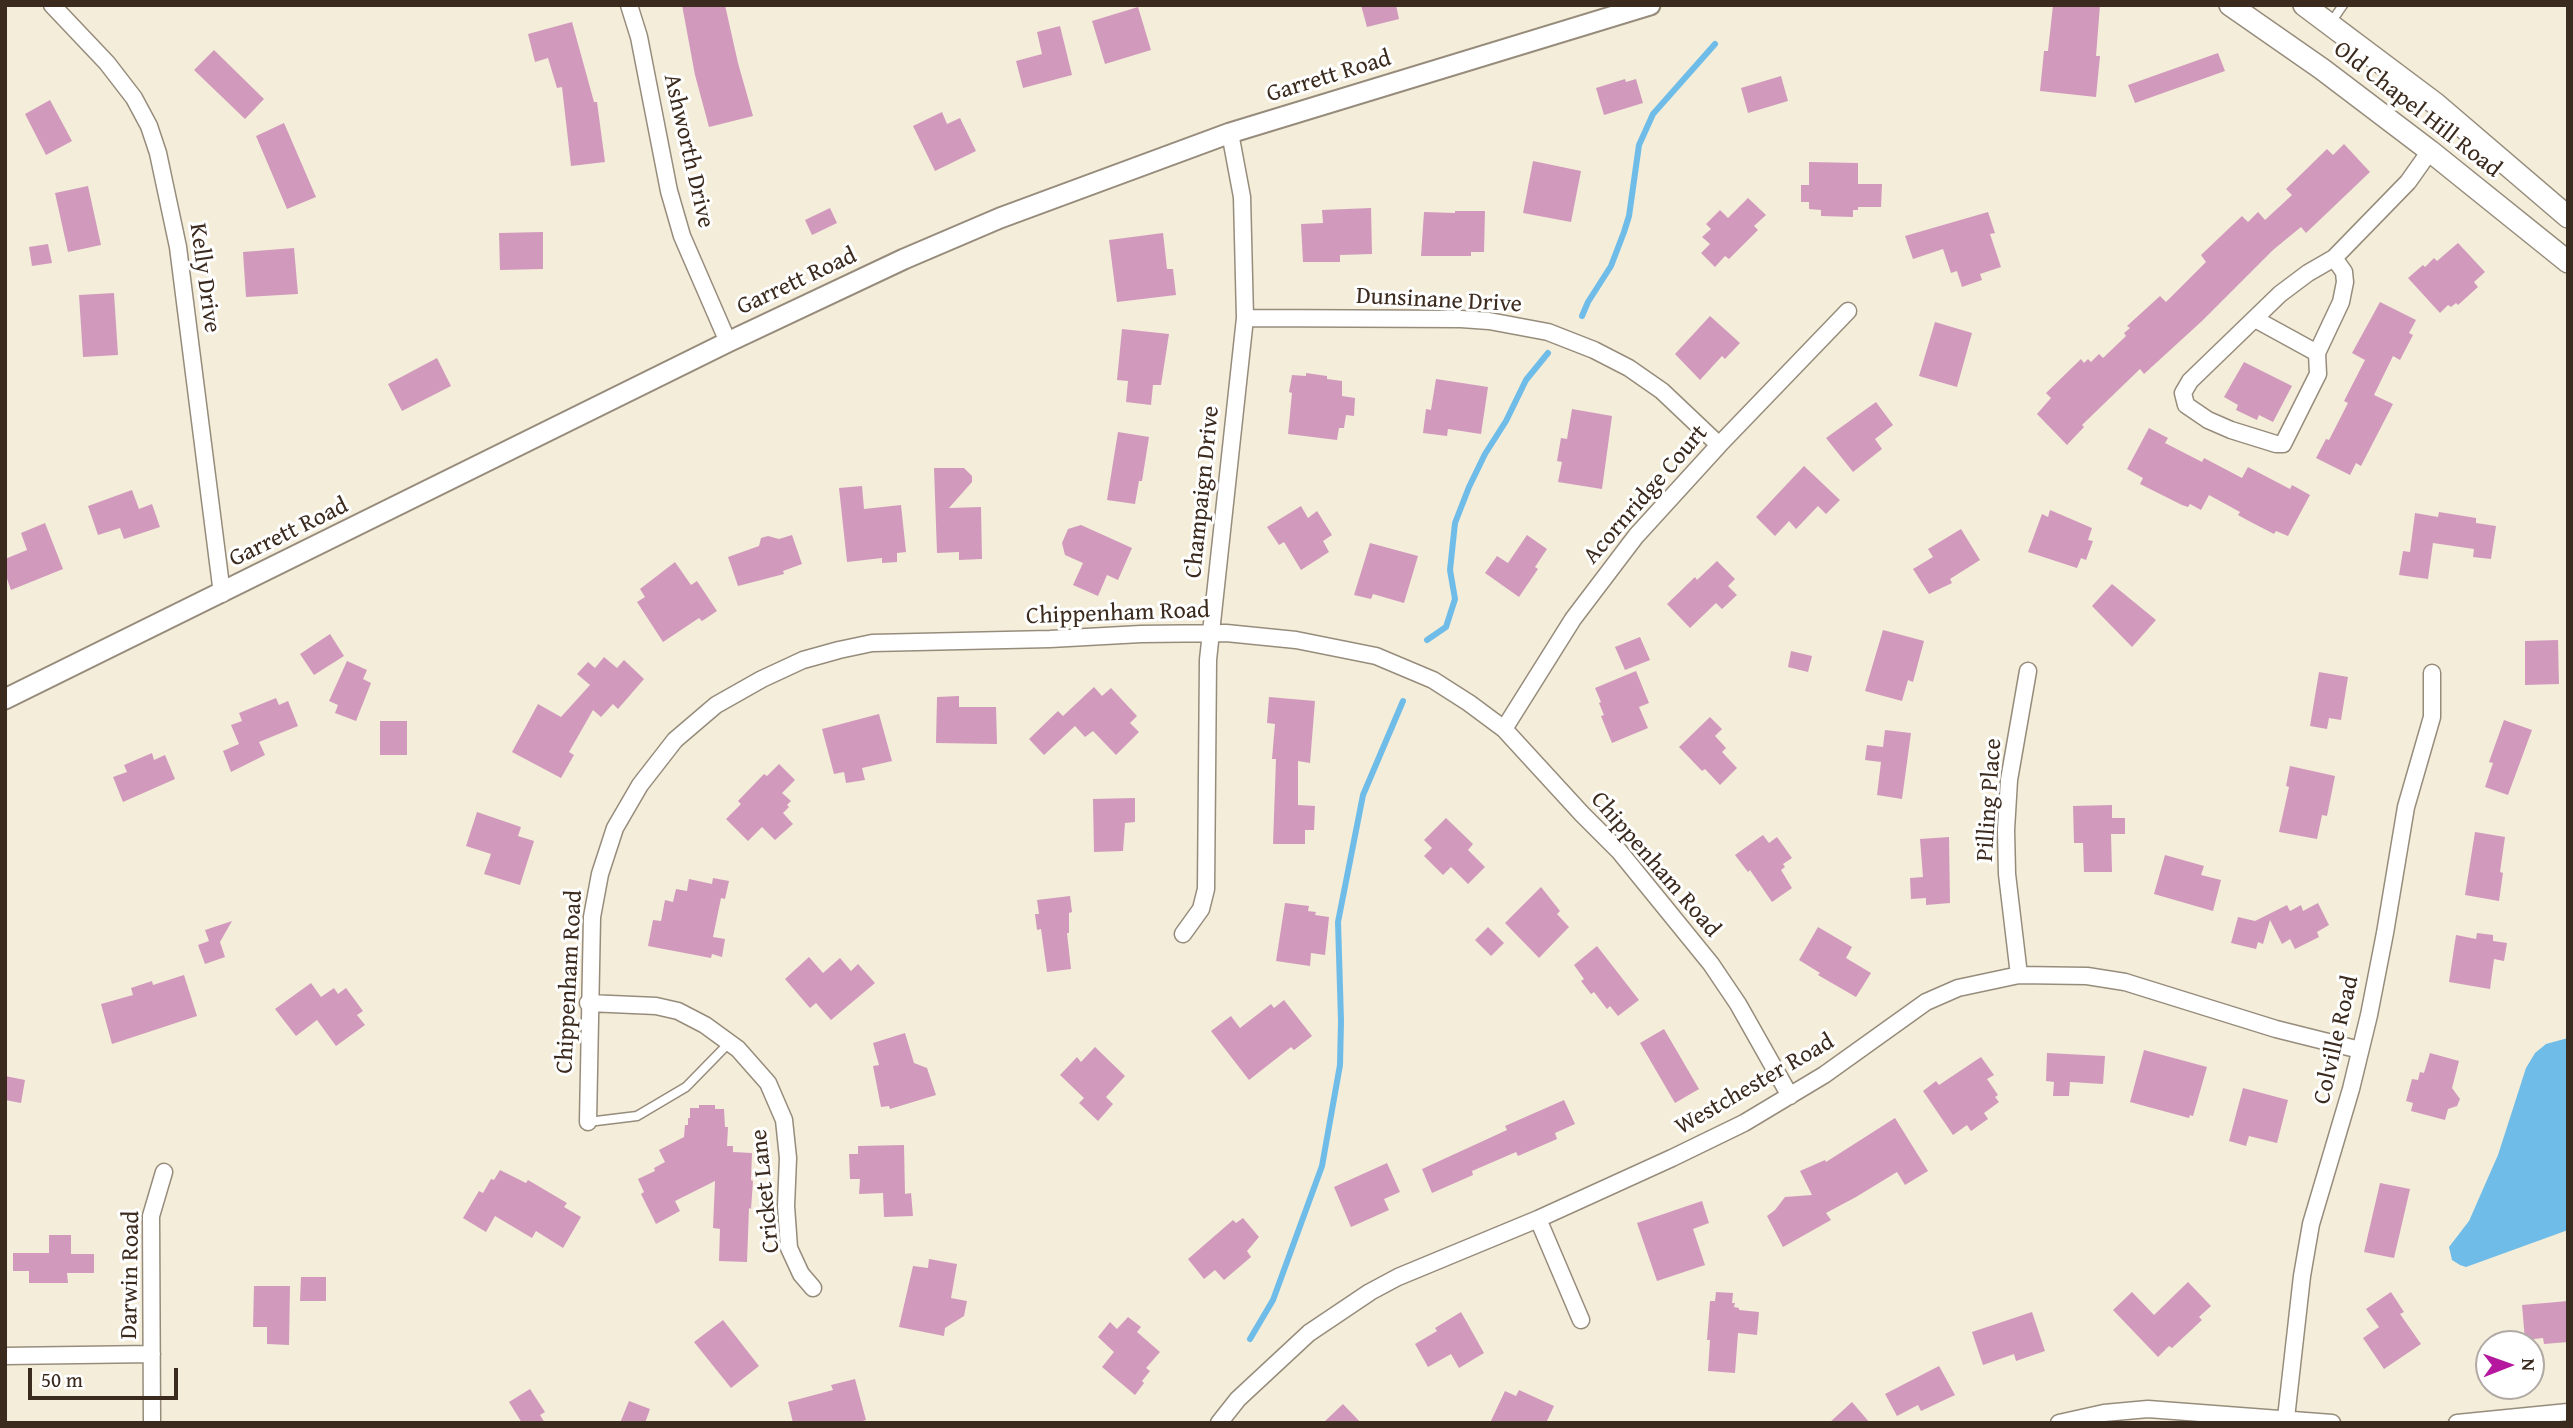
<!DOCTYPE html>
<html>
<head>
<meta charset="utf-8">
<style>
	body { margin:0 }
	#map { position:relative; width:2573px; height:1428px; overflow:hidden; background:#f3edd9; font-family:"Gentium Book Plus",serif }
	canvas { display:block }
	.frame { position:absolute; inset:0; border:7px solid #3b2a1e; pointer-events:none }
	.north { position:absolute; left:2475px; top:1330px; width:70px; height:70px; box-sizing:border-box; background:#fff; border:2px solid #b1aaa5; border-radius:50%; rotate:89deg; font-size:19px; font-weight:700; line-height:28px; text-align:center; color:#3b2a1e }
	.north::after { content:''; display:block; margin:auto; width:24px; height:32px; background:#b5179e; clip-path:polygon(50% 0,100% 100%,50% 72%,0 100%) }
	.scale { position:absolute; left:28px; top:1368px; width:150px; height:32px; box-sizing:border-box; border:4px solid #3b2a1e; border-top:0; padding-left:9px; font-size:21px; line-height:24px; white-space:nowrap; color:#3b2a1e; -webkit-text-stroke:5px #fff; paint-order:stroke }
</style>
</head>
<body>
<div id="map">
<canvas width="2573" height="1428"></canvas>
<div class="frame"></div>
<div class="north">N</div>
<div class="scale">50 m</div>
</div>
<script>
const g = document.querySelector('canvas').getContext('2d');
g.lineJoin = 'round';
function fill(path, color) { g.fillStyle = color; g.fill(path, 'evenodd'); }
const poly = rows => new Path2D(rows.map(r => 'M' + r).join(''));
function trace(path, color, width, dash) { g.strokeStyle = color; g.lineWidth = width; g.lineCap = dash ? 'butt' : 'round'; g.setLineDash(dash || []); g.stroke(path); }
function write(font, color, halo, rows, align = 'center') {
  g.font = font + ' "Gentium Book Plus",serif'; g.lineWidth = 6; g.setLineDash([]); g.textBaseline = 'middle'; g.strokeStyle = halo; g.fillStyle = color; for (const [text, x, y, turn = 0] of rows) {
    g.save(); g.translate(x, y); g.rotate((+turn || 0) * Math.PI / 180); g.textAlign = isNaN(turn) ? turn : align; if (halo) g.strokeText(text, 0, 0); g.fillText(text, 0, 0); g.restore();
  }
}
const water = poly([
	[2568,1038,2568,1230,2466,1267,2460,1265,2452,1260,2449,1247,2469,1221,2498,1155,2526,1068,2535,1053,2546,1044]
]);
const stream = poly([
	[1582,316,1588,302,1611,266,1624,232,1629,216,1639,145,1653,114,1715,44],
	[1427,640,1446,627,1455,599,1450,570,1455,523,1469,487,1485,454,1506,421,1526,380,1548,353],
	[1250,1339,1273,1300,1322,1166,1340,1065,1341,1021,1338,922,1363,795,1403,701]
]);
const building = poly([
	[682,5,725,5,738,63,753,116,709,127,695,75],
	[1361,5,1396,5,1399,19,1367,27],
	[2053,5,2100,5,2096,56,2100,56,2096,97,2040,91,2044,51,2048,51],
	[1138,7,1151,50,1105,64,1092,21],
	[572,22,594,102,597,102,605,162,571,166,562,87,557,88,548,58,535,62,528,34],
	[1060,26,1072,75,1023,88,1016,61,1042,54,1037,32],
	[214,50,264,99,245,119,194,70],
	[2218,53,2225,71,2135,103,2128,85],
	[1781,76,1788,101,1748,113,1741,88],
	[1625,79,1626,82,1636,79,1643,103,1604,115,1596,88],
	[50,100,72,141,46,155,25,114],
	[942,112,947,124,960,118,976,151,935,171,913,126],
	[284,123,316,197,287,209,256,136],
	[2344,144,2370,172,2306,233,2301,227,2273,250,2202,321,2144,374,2140,369,2082,425,2084,427,2067,445,2037,414,2051,398,2046,393,2081,359,2084,363,2088,359,2091,362,2099,354,2103,358,2126,336,2124,333,2130,328,2127,326,2160,296,2166,302,2206,262,2201,255,2242,216,2248,222,2258,212,2265,220,2292,195,2286,189,2327,149,2333,155],
	[1533,161,1581,171,1571,222,1523,213],
	[1809,162,1858,163,1858,184,1882,184,1881,207,1858,207,1858,210,1853,210,1853,217,1821,216,1821,210,1809,209,1809,202,1801,202,1801,185,1809,185],
	[88,186,101,245,68,252,55,193],
	[1748,198,1766,215,1754,226,1758,230,1729,259,1725,256,1715,267,1701,253,1710,244,1702,237,1711,229,1706,224,1720,210,1728,218],
	[830,208,837,223,812,235,805,220],
	[1371,208,1372,254,1340,255,1340,262,1303,262,1301,224,1323,223,1322,210],
	[1455,211,1485,211,1484,252,1471,252,1471,256,1421,256,1424,212,1455,213],
	[1988,212,1995,233,1990,234,2001,267,1980,274,1982,280,1962,287,1957,271,1951,273,1943,249,1913,259,1905,236],
	[543,232,543,269,500,270,499,233],
	[1163,233,1167,269,1173,269,1176,295,1117,302,1109,240],
	[2458,243,2485,272,2474,282,2478,287,2458,305,2456,303,2451,307,2448,305,2440,313,2408,278,2423,265,2425,267,2434,258,2437,261],
	[48,244,52,263,32,266,29,247],
	[294,248,298,294,246,297,243,252],
	[114,293,118,355,83,357,79,295],
	[2380,302,2416,320,2409,333,2413,335,2400,360,2393,356,2374,395,2393,404,2361,466,2356,463,2350,475,2316,458,2326,439,2329,440,2348,403,2344,401,2365,360,2352,353],
	[1710,316,1740,343,1725,359,1722,356,1700,380,1675,354],
	[1935,322,1972,333,1957,387,1919,376],
	[1122,329,1169,334,1161,385,1153,385,1151,405,1126,402,1128,381,1117,380],
	[437,358,451,386,402,411,388,384],
	[2244,362,2292,386,2273,422,2259,415,2257,420,2236,410,2238,405,2224,397],
	[1306,373,1327,376,1327,379,1342,381,1342,396,1355,398,1354,416,1346,415,1344,428,1339,428,1337,440,1288,434,1292,393,1289,392,1292,375,1306,376],
	[1436,379,1488,387,1481,434,1448,429,1447,436,1423,433,1426,409,1431,410],
	[1876,402,1893,425,1875,439,1882,449,1853,472,1826,438],
	[1572,409,1612,416,1602,489,1558,482,1562,462,1557,461,1561,438,1567,439],
	[2149,428,2168,438,2165,443,2202,462,2204,458,2242,478,2248,467,2290,489,2292,485,2310,495,2288,536,2276,531,2274,534,2247,520,2238,515,2240,512,2209,495,2201,510,2190,504,2188,507,2182,505,2140,484,2143,478,2127,469],
	[1118,432,1149,437,1142,481,1139,481,1135,504,1107,500],
	[1804,466,1840,500,1826,514,1818,506,1796,529,1789,521,1775,536,1756,517],
	[934,468,964,468,972,476,972,482,949,508,981,507,982,559,959,560,959,552,937,553],
	[862,486,864,509,901,505,906,552,897,553,897,562,882,563,882,558,847,562,839,488],
	[132,490,139,509,152,504,160,527,124,539,120,528,98,535,88,506],
	[1301,506,1308,518,1317,511,1332,535,1323,541,1329,552,1301,570,1284,542,1279,545,1267,527],
	[2050,510,2092,528,2088,540,2093,541,2086,560,2081,558,2077,568,2028,552,2042,514,2048,517],
	[2439,512,2476,518,2476,523,2496,526,2491,559,2473,557,2474,549,2433,543,2428,579,2399,575,2403,551,2410,552,2415,513,2438,517],
	[45,523,63,569,11,590,5,573,5,559,27,550,21,533],
	[1081,525,1132,548,1118,580,1107,575,1098,596,1073,585,1083,563,1065,555,1062,543,1068,529],
	[1961,529,1980,560,1950,579,1952,583,1929,594,1913,569,1933,557,1928,549],
	[792,535,802,564,783,571,784,574,738,586,728,557,759,546,761,538,768,536,779,539],
	[1527,535,1547,549,1535,567,1538,569,1519,597,1485,573,1497,556,1508,563],
	[1370,543,1418,556,1404,603,1373,594,1371,599,1354,595],
	[1717,561,1735,579,1728,586,1737,595,1722,609,1716,603,1690,628,1667,604,1695,577,1697,580],
	[675,562,691,585,697,581,717,611,702,621,699,618,663,642,637,602,645,597,640,589],
	[2112,584,2156,620,2132,647,2092,606],
	[1883,630,1924,641,1913,682,1908,680,1902,701,1865,691],
	[330,634,344,656,314,675,300,654],
	[1640,637,1650,660,1625,670,1615,647],
	[2558,640,2559,684,2525,685,2525,641],
	[1791,651,1812,656,1808,672,1788,667],
	[604,657,617,668,624,660,644,679,618,709,613,704,601,717,593,710,569,752,574,755,561,778,512,752,538,704,561,717,590,685,577,674,588,662,595,668],
	[347,661,367,670,363,679,371,683,356,721,335,713,338,705,329,701],
	[1636,671,1649,703,1639,707,1648,728,1612,743,1601,716,1604,715,1599,703,1601,702,1595,688],
	[2319,672,2348,677,2341,720,2329,718,2327,729,2310,726],
	[1094,687,1102,696,1111,688,1137,716,1130,723,1139,732,1116,755,1093,731,1085,737,1075,726,1044,755,1029,739,1058,711,1063,716],
	[959,696,959,707,996,707,997,744,936,743,937,697],
	[1269,697,1315,701,1310,763,1298,761,1298,805,1315,806,1314,830,1305,830,1305,844,1273,844,1276,759,1272,759,1275,724,1267,723],
	[276,698,279,705,288,701,298,726,259,742,265,755,231,772,223,751,239,744,231,725,242,721,239,713],
	[879,714,892,761,862,768,865,780,846,783,844,772,834,774,822,729],
	[1710,717,1722,729,1715,736,1726,748,1722,752,1737,768,1720,785,1705,769,1702,771,1679,747],
	[2504,720,2532,730,2508,795,2485,787,2493,763,2489,762],
	[380,721,407,721,407,755,380,755],
	[1885,730,1911,733,1902,799,1877,795,1881,762,1865,760,1867,745,1883,747],
	[152,753,154,760,165,755,175,779,123,802,113,777,127,772,124,765],
	[779,764,795,780,782,793,791,801,787,805,789,807,783,813,793,824,775,840,762,827,748,841,726,819,741,804,738,801,764,774,767,776],
	[2290,766,2335,776,2327,816,2322,815,2317,839,2279,832,2289,787,2286,786],
	[1135,798,1135,822,1125,823,1123,851,1094,852,1093,799],
	[2112,805,2112,818,2125,818,2125,834,2111,834,2112,872,2084,872,2083,843,2074,843,2073,806],
	[477,812,521,827,518,836,534,841,520,885,484,874,491,854,466,846],
	[1446,818,1473,844,1468,850,1485,867,1468,884,1451,867,1443,875,1424,856,1432,848,1424,840],
	[2475,832,2505,837,2500,872,2503,873,2499,901,2465,895],
	[1763,835,1769,843,1777,837,1792,858,1783,864,1785,867,1781,870,1792,888,1772,902,1750,870,1748,872,1735,855],
	[1949,837,1950,903,1926,905,1926,898,1911,899,1910,878,1923,877,1920,839],
	[2165,855,2204,866,2201,875,2221,880,2213,911,2154,894],
	[713,878,729,881,725,899,721,898,713,937,725,939,722,957,712,954,711,958,648,946,653,920,661,921,665,900,673,902,676,889,687,891,689,879,712,884],
	[1541,887,1560,911,1557,914,1569,927,1539,958,1505,923],
	[1070,896,1072,912,1069,913,1069,933,1067,933,1071,969,1047,972,1041,929,1037,930,1035,914,1039,914,1037,900],
	[1285,903,1309,906,1308,911,1316,912,1315,915,1329,917,1325,955,1311,953,1310,966,1276,961],
	[2318,903,2329,925,2317,932,2319,937,2295,949,2290,939,2282,944,2270,920,2263,944,2258,942,2256,949,2231,943,2238,917,2255,921,2287,905,2290,911,2301,905,2303,911],
	[232,921,220,942,225,957,205,964,198,945,209,941,205,930],
	[1488,927,1504,943,1491,956,1475,940],
	[1818,927,1852,947,1846,958,1871,973,1856,997,1818,975,1820,973,1799,960],
	[2477,933,2493,935,2493,941,2507,943,2504,961,2494,959,2490,989,2449,982,2456,935,2476,939],
	[1597,946,1639,1000,1618,1016,1610,1006,1607,1009,1594,992,1591,994,1581,981,1584,979,1574,965],
	[809,957,823,973,840,958,851,971,858,964,875,983,831,1020,816,1003,810,1008,785,979],
	[184,975,197,1016,112,1044,101,1004,133,995,131,988,152,981,153,985],
	[311,983,321,997,334,988,338,994,346,988,363,1011,357,1015,365,1025,336,1046,317,1020,296,1036,275,1009],
	[1284,1000,1312,1036,1294,1050,1291,1047,1249,1080,1211,1031,1231,1016,1240,1028,1271,1004,1274,1008],
	[1664,1029,1699,1089,1675,1103,1640,1043],
	[905,1033,914,1063,927,1068,936,1095,890,1109,889,1106,881,1107,873,1066,879,1065,873,1043],
	[1095,1047,1125,1076,1106,1097,1113,1104,1098,1121,1079,1103,1084,1098,1060,1075,1077,1057,1081,1062],
	[2144,1050,2207,1067,2193,1116,2190,1115,2189,1118,2130,1102],
	[2047,1053,2105,1056,2103,1084,2070,1082,2069,1096,2053,1096,2054,1082,2046,1081],
	[2430,1053,2459,1061,2452,1088,2460,1099,2457,1106,2448,1109,2445,1120,2411,1111,2413,1103,2406,1101,2412,1079,2418,1080,2420,1072,2424,1073],
	[1981,1057,1994,1075,1987,1079,1998,1095,1995,1097,1999,1102,1984,1113,1988,1119,1971,1131,1967,1125,1953,1135,1923,1091,1936,1081,1939,1085],
	[5,1076,25,1080,21,1103,5,1100],
	[2243,1088,2288,1100,2277,1143,2249,1136,2246,1146,2229,1141],
	[1564,1100,1575,1124,1555,1133,1557,1139,1518,1156,1516,1152,1472,1171,1473,1175,1432,1193,1422,1169,1507,1130,1505,1126],
	[699,1105,715,1105,715,1109,724,1109,725,1127,728,1127,727,1146,733,1146,733,1152,752,1153,751,1180,753,1181,751,1209,749,1208,747,1262,719,1261,720,1229,713,1228,715,1181,675,1201,680,1211,656,1224,641,1194,644,1192,638,1179,655,1171,654,1168,665,1162,659,1150,684,1137,685,1125,688,1125,688,1118,690,1118,690,1108,699,1108],
	[1895,1118,1928,1171,1905,1185,1897,1172,1856,1197,1826,1213,1831,1220,1783,1247,1767,1216,1775,1210,1785,1197,1812,1195,1800,1171,1825,1160,1826,1162],
	[904,1145,905,1194,911,1193,913,1216,884,1217,883,1193,859,1194,860,1179,850,1179,849,1154,858,1154,858,1146],
	[1387,1163,1400,1192,1384,1199,1389,1210,1351,1227,1334,1187],
	[500,1170,526,1183,528,1180,567,1203,564,1207,581,1217,563,1248,536,1231,532,1238,495,1216,486,1232,463,1218,479,1191,483,1193,491,1179,494,1180],
	[2380,1183,2410,1189,2394,1258,2364,1252],
	[1702,1201,1709,1223,1693,1229,1705,1265,1657,1281,1637,1223],
	[1243,1218,1259,1237,1247,1251,1251,1257,1224,1280,1215,1270,1204,1279,1188,1259,1233,1220,1236,1223],
	[49,1235,71,1235,71,1254,94,1254,94,1273,67,1273,68,1283,29,1283,29,1271,13,1271,13,1253,49,1253],
	[929,1259,957,1264,951,1298,967,1301,964,1316,945,1328,944,1336,899,1327,913,1266,928,1268],
	[301,1277,326,1277,326,1301,300,1301],
	[2188,1282,2211,1306,2199,1317,2202,1320,2172,1348,2169,1346,2158,1357,2113,1310,2132,1292,2154,1315],
	[254,1286,290,1286,289,1345,267,1344,267,1327,253,1327],
	[1716,1292,1733,1293,1732,1303,1735,1303,1734,1307,1739,1308,1739,1310,1759,1312,1757,1335,1738,1333,1735,1373,1708,1371,1710,1340,1707,1340,1710,1301,1715,1301],
	[2391,1292,2404,1312,2400,1314,2421,1344,2384,1369,2363,1338,2379,1327,2366,1309],
	[2568,1301,2568,1342,2544,1344,2543,1338,2525,1340,2522,1305],
	[1461,1312,1484,1353,1459,1368,1451,1354,1428,1367,1415,1344,1437,1331,1435,1328],
	[2032,1312,2045,1351,2016,1361,2014,1354,1983,1365,1972,1332],
	[1128,1317,1141,1327,1137,1332,1160,1352,1146,1368,1150,1371,1142,1381,1144,1383,1135,1395,1102,1367,1114,1352,1098,1337,1110,1322,1117,1329],
	[723,1320,759,1366,731,1388,694,1342],
	[1939,1366,1955,1395,1921,1411,1918,1405,1897,1416,1885,1394],
	[855,1379,866,1420,856,1423,793,1423,788,1402,833,1390,831,1385],
	[530,1389,545,1412,540,1415,545,1423,522,1423,509,1402],
	[1519,1390,1554,1406,1546,1423,1490,1423,1505,1391,1516,1396],
	[629,1401,650,1409,645,1423,620,1423],
	[1852,1402,1870,1423,1829,1423],
	[1343,1404,1361,1423,1323,1423]
]);
const service = poly([
	[2330,24,2343,5],
	[588,1122,637,1116,686,1087,729,1043]
]);
const minor = poly([
	[52,5,107,63,134,98,149,126,158,153,178,247,222,594],
	[629,5,639,37,669,191,682,236,728,342],
	[2334,258,2344,272,2345,282,2341,302,2317,353,2318,374,2283,444,2276,444,2231,430,2208,420,2186,405,2183,393,2190,381,2280,294,2308,273,2334,258,2408,182,2430,151],
	[1245,318,1461,319,1489,321,1548,332,1594,350,1629,368,1662,391,1719,445],
	[2255,319,2317,353],
	[1504,729,1573,619,1636,536,1719,445,1848,311],
	[1183,934,1201,909,1206,889,1208,660,1245,318,1242,197,1230,133],
	[2019,975,2007,874,2006,830,2009,780,2028,671],
	[588,1003,656,1006,678,1011,705,1025,738,1049,768,1083,784,1120,788,1158,786,1206,789,1248,801,1274,813,1288],
	[588,1122,592,917,600,874,615,828,640,785,675,740,716,705,762,679,803,660,839,650,872,643,1050,639,1141,634,1226,633,1296,640,1376,656,1433,680,1469,703,1504,729,1582,814,1619,851,1711,964,1738,1004,1790,1096],
	[1538,1219,1581,1320],
	[5,1356,152,1354],
	[2286,1418,2302,1276,2311,1224,2351,1089,2369,1015,2385,933,2406,807,2432,717,2432,673],
	[152,1423,151,1216,164,1172],
	[1219,1423,1238,1399,1309,1333,1370,1292,1398,1277,1538,1219,1672,1158,1744,1123,1824,1075,1926,1002,1958,988,2019,975,2087,976,2125,982,2276,1029,2360,1050],
	[2059,1423,2104,1413,2148,1409,2332,1423],
	[2457,1423,2568,1412]
]);
const tertiary = poly([
	[5,699,728,342,904,259,1000,218,1230,133,1650,5]
]);
const secondary = poly([
	[2230,5,2322,69,2430,151,2568,262],
	[2304,5,2436,104,2568,217]
]);
const streetNames = [
	["Garrett Road",1329,77,-17],
	["Old Chapel Hill Road",2417,110,38],
	["Ashworth Drive",688,151,77],
	["Kelly Drive",204,278,82],
	["Garrett Road",797,282,-25],
	["Dunsinane Drive",1439,301,3],
	["Champaign Drive",1203,492,-84],
	["Acornridge Court",1646,495,-49],
	["Garrett Road",289,533,-26],
	["Chippenham Road",1118,614,-2],
	["Pilling Place",1990,800,-86],
	["Chippenham Road",1655,865,49],
	["Chippenham Road",570,982,-87],
	["Colville Road",2337,1040,-77],
	["Westchester Road",1755,1085,-30],
	["Cricket Lane",766,1191,-96],
	["Darwin Road",131,1275,-89]
];
fill(water, '#6fbce9');
trace(stream, '#6fbce9', 6);
fill(building, '#d19abd');
trace(service, '#978c7c', 11);
trace(minor, '#978c7c', 19);
trace(tertiary, '#978c7c', 23);
trace(secondary, '#978c7c', 24);
trace(service, '#fff', 8);
trace(minor, '#fff', 16);
trace(tertiary, '#fff', 19);
trace(secondary, '#fff', 21);
write('24px', '#3b2a1e', '#fff', streetNames);
</script>
</body>
</html>
